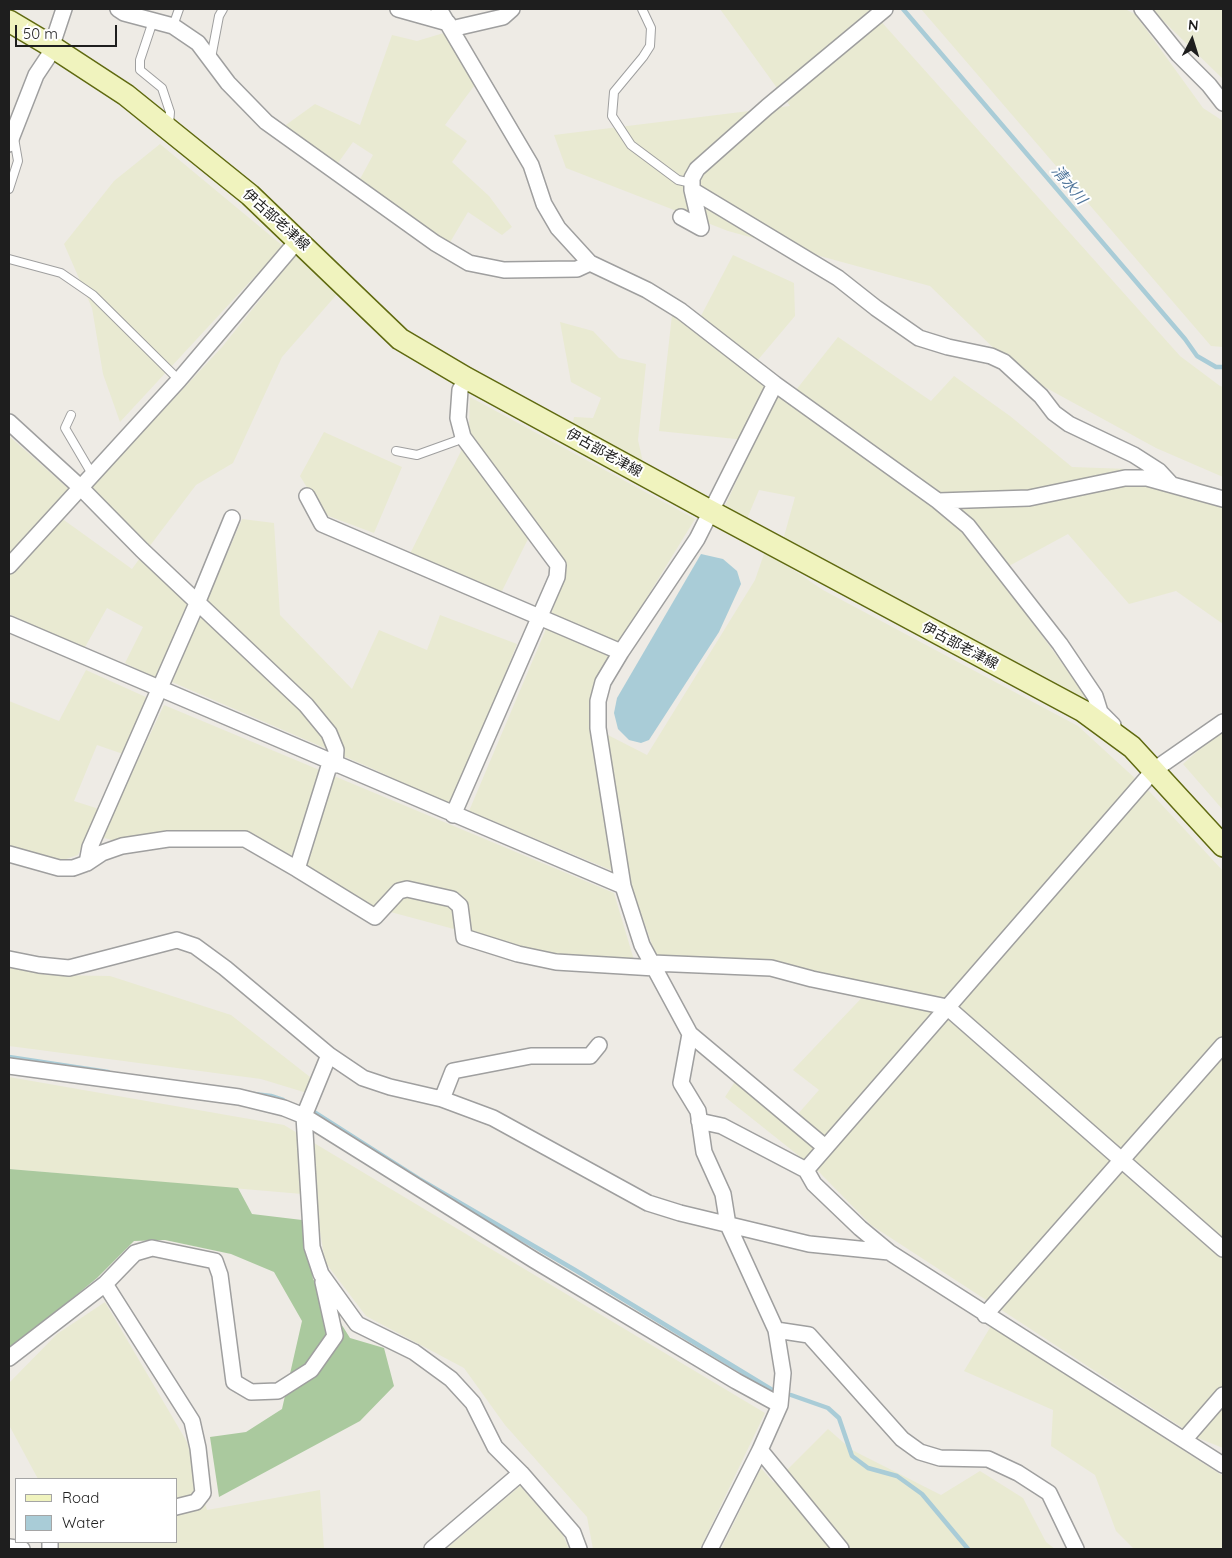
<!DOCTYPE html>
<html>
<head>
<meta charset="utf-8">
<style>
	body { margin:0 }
	#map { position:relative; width:1232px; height:1558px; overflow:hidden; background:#eeebe5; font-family:Quicksand,sans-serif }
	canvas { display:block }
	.frame { position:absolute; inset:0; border:10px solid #1e1e1e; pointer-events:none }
	.legend { position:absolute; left:15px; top:1478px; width:162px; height:65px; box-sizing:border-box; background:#fff; border:1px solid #a5a5a5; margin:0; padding:6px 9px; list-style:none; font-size:15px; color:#1e1e1e }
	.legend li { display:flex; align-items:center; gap:10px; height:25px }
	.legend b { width:25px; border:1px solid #a5a5a5 }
	.north { position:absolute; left:1167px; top:15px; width:50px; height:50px; -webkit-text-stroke:4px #fff; paint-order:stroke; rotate:5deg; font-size:14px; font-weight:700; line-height:20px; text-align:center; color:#1e1e1e }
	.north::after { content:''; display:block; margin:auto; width:18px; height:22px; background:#1e1e1e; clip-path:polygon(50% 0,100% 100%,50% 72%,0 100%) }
	.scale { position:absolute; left:15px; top:25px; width:102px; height:22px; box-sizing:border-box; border:2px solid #1e1e1e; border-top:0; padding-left:6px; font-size:15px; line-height:18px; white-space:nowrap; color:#1e1e1e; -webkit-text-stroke:4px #fff; paint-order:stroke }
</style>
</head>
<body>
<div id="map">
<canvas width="1232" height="1558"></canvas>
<div class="frame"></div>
<ul class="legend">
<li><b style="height:6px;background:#f0f3be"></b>Road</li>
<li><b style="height:14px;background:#a9ccd7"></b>Water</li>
</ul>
<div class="north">N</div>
<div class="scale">50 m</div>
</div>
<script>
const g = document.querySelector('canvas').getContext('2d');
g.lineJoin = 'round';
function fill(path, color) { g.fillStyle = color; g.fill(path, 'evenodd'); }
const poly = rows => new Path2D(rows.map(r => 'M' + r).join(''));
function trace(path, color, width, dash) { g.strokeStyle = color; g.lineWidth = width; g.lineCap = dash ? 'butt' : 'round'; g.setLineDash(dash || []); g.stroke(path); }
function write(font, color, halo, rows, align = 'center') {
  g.font = font + ' Quicksand,"Noto Sans JP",sans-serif'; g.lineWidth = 4; g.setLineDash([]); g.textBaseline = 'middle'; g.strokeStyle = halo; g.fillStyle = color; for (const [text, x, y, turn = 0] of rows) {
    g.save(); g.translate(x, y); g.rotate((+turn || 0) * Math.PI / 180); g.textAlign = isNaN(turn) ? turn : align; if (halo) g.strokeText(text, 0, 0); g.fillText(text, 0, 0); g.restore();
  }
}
const farmland = poly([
	[720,9,870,9,1180,356,1220,386,1223,387,1223,477,1156,448,1019,373,930,286,728,231,566,168,554,135,790,106],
	[921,9,1125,9,1135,14,1203,108,1223,121,1223,347,1211,346],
	[1151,9,1223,9,1223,79],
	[447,32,477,82,445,125,467,141,452,162,489,196,512,227,502,235,468,212,449,244,360,179,373,155,353,142,338,163,283,127,315,104,360,125,392,35,417,41],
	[160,144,283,246,120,422,103,374,92,308,64,244,114,181],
	[296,255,338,293,282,357,233,463,196,485,149,547,90,489,222,347],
	[733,255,794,283,795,316,757,361,796,390,838,337,931,401,954,376,1010,416,1072,467,1156,470,1223,498,1223,624,1176,591,1129,604,1068,534,996,573,1103,719,783,540,795,497,759,490,746,521,724,508,755,441,659,431,672,315,693,331],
	[560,322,593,331,619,358,646,364,638,440,645,471,571,431,574,417,593,418,601,398,571,382],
	[470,397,695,519,597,679,613,871,469,811,546,629,567,568,472,440,469,427],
	[324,432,402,467,374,533,323,514,300,476],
	[9,436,70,490,50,510,132,569,140,558,191,602,157,679,125,663,143,627,107,608,84,649,9,614],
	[462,449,528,539,500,595,408,558],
	[242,519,274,523,280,615,352,689,379,630,427,650,440,615,517,644,453,806,371,768,172,682],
	[765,551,823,590,1078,726,1150,792,1223,871,1223,1448,1198,1438,871,1225,818,1171,725,1097,736,1080,790,1123,819,1090,793,1070,873,986,794,966,656,956,632,888,606,734,647,755,755,580],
	[86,670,148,698,123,754,97,745,74,801,99,809,78,855,60,861,9,847,9,701,59,721],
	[164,705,614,893,634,960,558,957,372,907,293,856,244,833,119,842,101,837],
	[1223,728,1223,810,1183,764],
	[9,967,48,975,110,976,231,1015,310,1077,307,1093,261,1079,9,1046],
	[9,1077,284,1125,765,1413,700,1549,593,1549,587,1517,505,1425,464,1368,366,1316,325,1262,314,1195,9,1169],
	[105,1302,187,1442,207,1510,320,1490,324,1549,57,1549,55,1542,176,1542,176,1479,38,1479,9,1425,9,1383,57,1334],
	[991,1326,1223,1476,1223,1549,1134,1549,1116,1531,1095,1475,1051,1446,1053,1410,964,1371],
	[828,1429,852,1450,941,1495,980,1471,1023,1498,1046,1542,1055,1549,721,1549,761,1468,774,1483],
	[520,1486,563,1535,569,1549,446,1549]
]);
const forest = poly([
	[9,1169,238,1188,252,1214,302,1220,313,1279,350,1338,384,1348,394,1386,360,1421,219,1497,210,1437,246,1432,282,1409,302,1321,274,1272,231,1254,165,1240,134,1241,97,1278,9,1350]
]);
const water = poly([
	[701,554,723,559,737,571,741,584,719,632,649,740,641,743,629,740,618,729,614,713,617,698]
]);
const stream = poly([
	[903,9,1185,339,1197,356,1216,367,1223,367],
	[9,1057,108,1072],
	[254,1094,271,1096,283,1100],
	[314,1112,419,1179,575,1270,774,1391],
	[791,1395,828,1408,839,1418,852,1456,868,1468,897,1476,922,1494,968,1549]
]);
const service = poly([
	[642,9,651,28,650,46,643,57,614,92,612,116,631,145,678,180,692,183],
	[153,21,140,60,140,70,162,88,170,112,169,125],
	[173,26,179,9],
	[211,58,219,16,223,9],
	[9,189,18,161,14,138],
	[9,259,61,273,93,295,179,380],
	[71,415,65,428,92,474],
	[396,451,417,455,456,441,463,437]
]);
const minor = poly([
	[118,9,124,13,173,26,198,43,228,83,266,122,435,243,469,263,504,270,577,269,590,263],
	[398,9,448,23],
	[439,9,531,165,544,204,558,228,590,263,647,290,681,311,775,384,938,501,968,526,1060,644,1095,696,1100,712,1113,725],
	[1142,9,1179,55,1209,85,1223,103],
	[451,29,503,17,512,9],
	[9,144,36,75,48,57,64,9],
	[692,190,838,278,876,308,919,338,948,347,991,356,1004,362,1041,396,1054,413,1069,424,1134,455,1159,471,1172,485],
	[681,217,701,228,692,190,692,178,697,169,767,107,885,9],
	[9,422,80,487,142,550,306,705,329,733,336,750,335,765],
	[307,496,322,524,621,652],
	[938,501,1029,498,1125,478,1147,478,1223,499],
	[9,566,179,380,298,240],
	[9,624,623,886],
	[1223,722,1154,770,806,1170,814,1184,860,1228,889,1252,1223,1465],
	[453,815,557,577,558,565,463,437,458,418,460,390,466,378],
	[9,854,59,868,73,868,87,863,102,853,122,846,168,839,245,839,297,869,375,917,399,891,407,889,452,899,460,906,464,937,518,954,556,962,655,968],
	[87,863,90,847,198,601,232,518],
	[297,869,330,763],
	[9,959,39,965,69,968,177,940,195,946,225,968,329,1055,363,1078,390,1087,442,1099,493,1118,648,1203,680,1213,809,1244,889,1252],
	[652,963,771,968,812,979,947,1007,1223,1249],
	[690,1034,825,1147],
	[329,1055,304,1116,312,1247,321,1274,357,1324,414,1352,451,1379,473,1403,495,1447,521,1473,573,1533,579,1549],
	[9,1066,239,1097,284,1108,304,1116,534,1260,736,1381,780,1405],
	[442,1099,453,1071,531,1056,590,1056,599,1045],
	[699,1121,722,1126,806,1170],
	[105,1284,135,1253,152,1248,215,1261,220,1275,234,1382,251,1392,278,1391,311,1370,335,1336,323,1282],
	[985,1315,1223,1045],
	[776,1330,809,1335,902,1439,920,1452,940,1458,988,1459,1018,1473,1049,1493,1076,1549],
	[9,1358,105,1284,192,1421,198,1448,203,1493,196,1502,176,1507],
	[1184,1440,1223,1395],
	[760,1450,841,1549],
	[50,1542,50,1549],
	[9,1547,22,1549],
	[432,1549,521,1473],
	[710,1549,760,1450,780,1405,783,1373,776,1330,728,1225,723,1194,704,1152,698,1111,681,1083,690,1034,642,945,623,886,598,728,598,701,603,682,621,652,697,539,775,384]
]);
const secondary = poly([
	[9,21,51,46,126,95,250,195,400,339,466,378,710,511,1083,711,1132,747,1223,846]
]);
const streetNames = [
	["伊古部老津線",276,220,42],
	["伊古部老津線",604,453,29],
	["伊古部老津線",960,646,28]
];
const waterNames = [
	["清水川",1069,185,50]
];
fill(farmland, '#e9ead2');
fill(forest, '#aac99e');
fill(water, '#a9ccd7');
trace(stream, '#a9ccd7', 4.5);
trace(service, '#9f9f9f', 10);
trace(minor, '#9f9f9f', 18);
trace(secondary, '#5f6910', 24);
trace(service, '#fff', 8);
trace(minor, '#fff', 15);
trace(secondary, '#f0f3be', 21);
write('14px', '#1e1e1e', '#fff', streetNames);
write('italic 15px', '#51769c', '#fff', waterNames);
</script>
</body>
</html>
